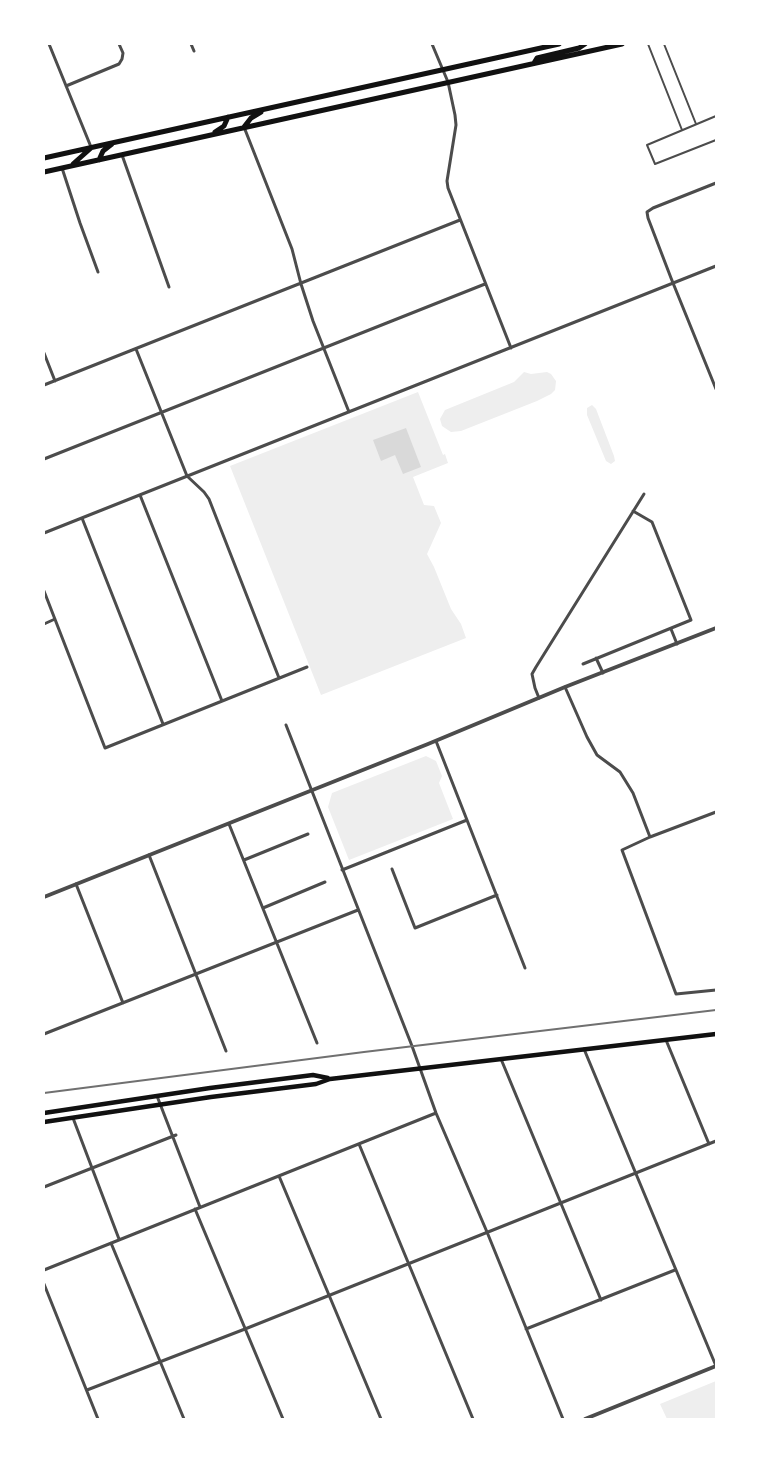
<!DOCTYPE html>
<html>
<head>
<meta charset="utf-8">
<style>
	body { margin:0 }
	#map { position:relative; width:760px; height:1463px; overflow:hidden; background:#fff; font-family:"Open Sans",sans-serif }
	canvas { display:block }
	.frame { position:absolute; inset:0; border:45px solid #fff; pointer-events:none }
</style>
</head>
<body>
<div id="map">
<canvas width="760" height="1463"></canvas>
<div class="frame"></div>
</div>
<script>
const g = document.querySelector('canvas').getContext('2d');
g.lineJoin = 'round';
function fill(path, color) { g.fillStyle = color; g.fill(path, 'evenodd'); }
const poly = rows => new Path2D(rows.map(r => 'M' + r).join(''));
function trace(path, color, width, dash) { g.strokeStyle = color; g.lineWidth = width; g.lineCap = dash ? 'butt' : 'round'; g.setLineDash(dash || []); g.stroke(path); }
const green = poly([
	[524,372,531,374,547,372,551,374,556,381,555,390,551,394,537,401,461,431,451,432,442,426,440,419,445,410,514,382],
	[418,392,443,455,445,454,448,463,413,477,424,505,434,506,441,523,427,554,434,567,451,609,461,624,466,638,321,695,230,466],
	[592,405,596,409,614,456,615,461,611,464,606,461,587,415,587,408],
	[426,756,436,761,442,776,439,783,453,819,349,860,328,807,332,793],
	[716,1381,716,1419,667,1419,660,1404]
]);
const water = poly([
	[406,428,421,467,403,474,395,455,381,461,373,440]
]);
const service = poly([
	[648,44,682,130],
	[664,44,696,124],
	[716,116,647,145,655,164,716,140]
]);
const minor = poly([
	[49,44,91,147],
	[191,44,194,51],
	[432,44,448,82,455,115,456,125,447,181,448,188,511,348],
	[66,86,119,64,122,59,123,53,119,44],
	[244,127,292,249,301,284,313,321,349,412],
	[122,155,169,287],
	[62,168,80,223,98,272],
	[716,183,653,208,647,212,648,218,671,278,716,389],
	[136,349,187,476,204,492,209,499,279,678],
	[44,353,55,381],
	[44,385,460,220],
	[44,459,485,284],
	[140,495,222,701],
	[82,518,163,724],
	[44,533,716,266],
	[44,591,105,748,307,667],
	[44,624,55,619],
	[671,629,677,644],
	[596,658,603,673],
	[583,664,691,620,652,522,633,511],
	[565,687,587,737,597,755,620,772,633,793,650,837],
	[539,698,535,688,532,674,536,667,644,494],
	[286,725,412,1046,436,1113,487,1232,563,1419],
	[436,741,525,968],
	[716,812,650,837,622,850,676,994,716,990],
	[229,824,317,1043],
	[149,855,226,1051],
	[244,860,308,834],
	[392,869,415,928,497,895],
	[342,870,467,820],
	[76,884,123,1003],
	[263,908,325,882],
	[44,1034,358,910],
	[666,1040,709,1144],
	[584,1049,716,1366],
	[501,1059,601,1300],
	[157,1096,200,1207],
	[73,1118,119,1239],
	[359,1144,473,1419],
	[279,1176,381,1419],
	[44,1187,176,1135],
	[195,1209,283,1419],
	[111,1243,184,1419],
	[44,1270,436,1113],
	[44,1284,98,1419],
	[526,1329,675,1270],
	[87,1390,245,1329,716,1141]
]);
const tertiary = poly([
	[44,897,428,744,565,687,716,628],
	[585,1419,716,1366]
]);
const secondary = poly([
	[44,1113,210,1088,313,1075,328,1078],
	[44,1122,211,1097,316,1084,330,1079,716,1034]
]);
const primary = poly([
	[534,63,537,58,579,48,585,44],
	[244,127,251,118,261,112],
	[215,132,224,126,228,117],
	[44,158,559,44],
	[99,160,103,151,112,144],
	[73,164,91,148],
	[44,172,622,44]
]);
const rail = poly([
	[44,1093,364,1052,716,1010]
]);
fill(green, '#eee');
fill(water, '#d9d9d9');
trace(service, '#4c4c4c', 2);
trace(minor, '#4c4c4c', 3);
trace(tertiary, '#4c4c4c', 4);
trace(secondary, '#111', 4.5);
trace(primary, '#111', 5);
trace(rail, '#707070', 2);
</script>
</body>
</html>
